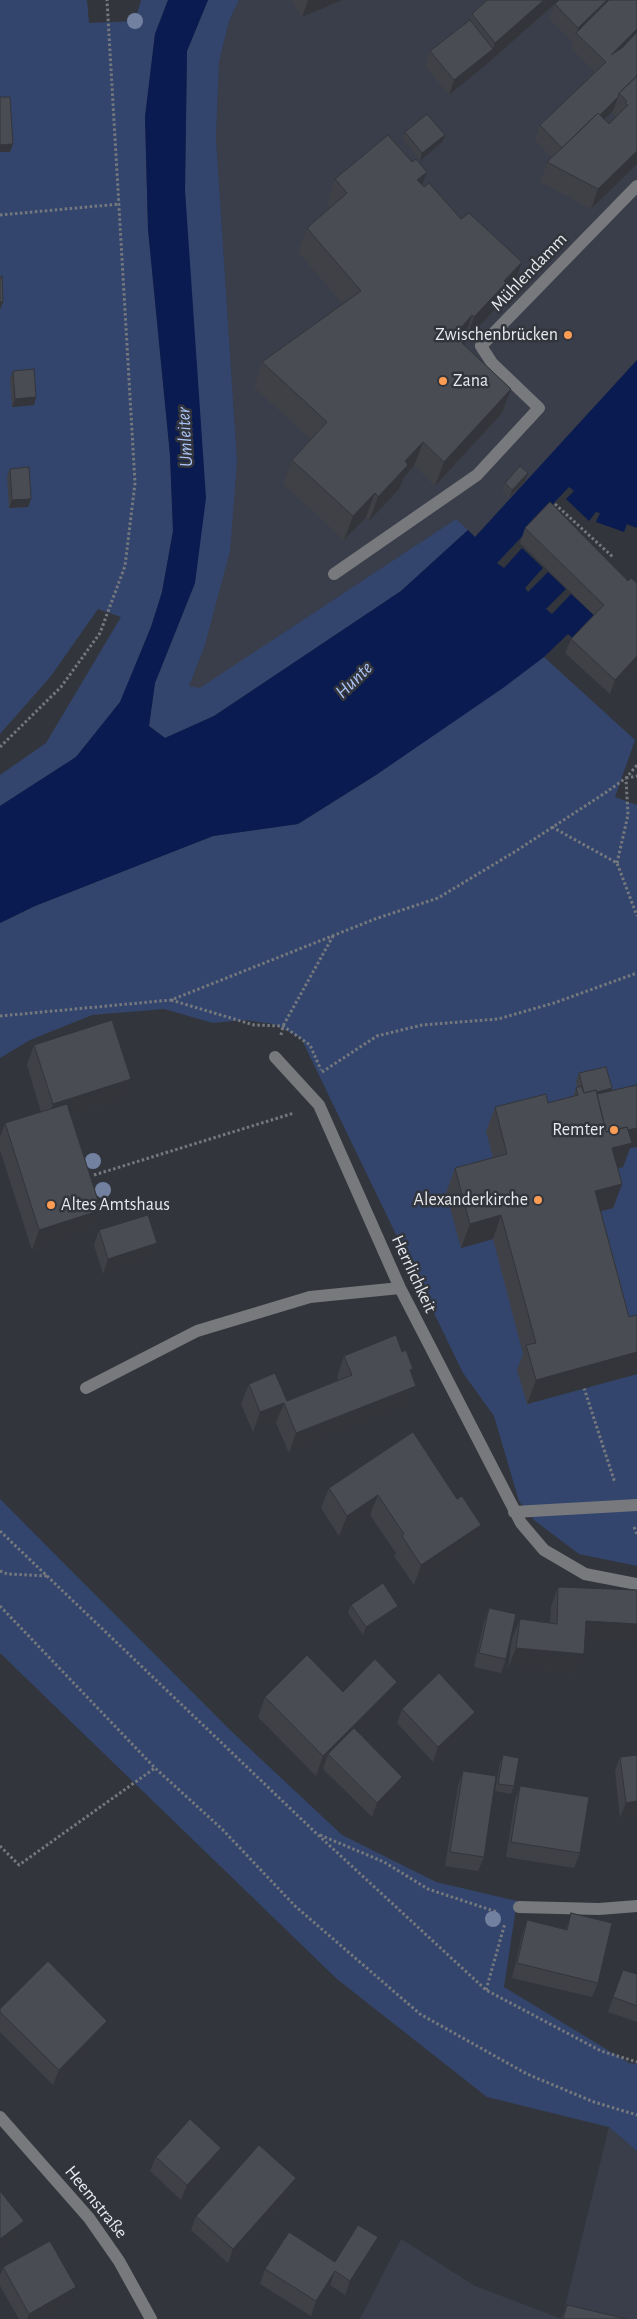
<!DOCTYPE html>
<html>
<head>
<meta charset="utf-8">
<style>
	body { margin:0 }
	canvas { display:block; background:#32353b }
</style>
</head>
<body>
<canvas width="637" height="2319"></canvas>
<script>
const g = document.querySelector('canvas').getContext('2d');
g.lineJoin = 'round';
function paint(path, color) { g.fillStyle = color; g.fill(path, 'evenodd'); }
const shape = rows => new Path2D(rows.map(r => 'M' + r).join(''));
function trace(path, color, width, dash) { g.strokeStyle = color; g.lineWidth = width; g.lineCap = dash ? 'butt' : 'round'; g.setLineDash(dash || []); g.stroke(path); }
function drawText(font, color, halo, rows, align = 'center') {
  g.font = font + ' "Alegreya Sans",sans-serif'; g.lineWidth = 5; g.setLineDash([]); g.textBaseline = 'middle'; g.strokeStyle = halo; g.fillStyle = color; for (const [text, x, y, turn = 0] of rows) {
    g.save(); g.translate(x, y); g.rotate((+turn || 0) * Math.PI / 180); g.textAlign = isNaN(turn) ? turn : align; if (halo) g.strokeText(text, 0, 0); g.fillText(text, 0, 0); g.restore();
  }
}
paint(shape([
	[239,0,637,0,637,360,475,537,456,519,200,689,189,686,204,648,237,461,216,138,219,62,229,21],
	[609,2127,637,2151,637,2319,360,2319,401,2239,475,2286,562,2319]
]), '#393e4a');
paint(shape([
	[0,0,87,0,89,23,135,21,141,0,168,0,155,34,145,117,148,229,170,455,173,531,162,592,151,627,120,702,76,757,0,806,0,775,46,743,121,617,98,609,51,676,0,734],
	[208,0,239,0,229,21,219,62,216,138,237,461,230,551,204,648,189,686,200,688,456,519,468,530,401,591,214,716,165,738,149,726,155,683,195,583,185,190,187,51],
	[544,657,635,740,615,797,637,805,637,1566,579,1554,534,1520,519,1501,494,1416,463,1373,301,1038,274,1024,244,1020,213,1023,164,1009,92,1015,30,1040,0,1058,0,923,35,906,213,836,298,824,376,775],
	[0,1499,232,1732,342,1835,436,1882,517,1901,504,1987,629,2063,637,2064,637,2151,609,2127,487,2097,337,1979,0,1653]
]), '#33456d');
paint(shape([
	[168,0,208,0,187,51,185,190,206,498,195,583,155,683,149,726,165,738,214,716,401,591,468,530,475,537,637,360,637,526,636,528,627,524,624,532,596,522,600,513,596,512,589,521,566,499,574,491,569,487,497,563,504,568,522,548,543,568,525,588,528,592,548,572,566,589,546,609,552,614,571,594,599,620,577,642,568,634,544,657,503,688,376,775,298,824,213,836,35,906,0,923,0,806,76,757,120,702,151,627,162,592,173,531,170,455,148,229,145,117,155,34]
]), '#091b50');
trace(shape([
	[0,215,120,204],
	[555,504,614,558],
	[0,747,61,687,100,633,125,566,135,483,107,0],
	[626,778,637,776],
	[552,827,617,863,637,916],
	[617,863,628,815,626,779],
	[171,1000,254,1025,283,1026,310,1045,321,1070],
	[0,1016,171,1000,375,919,438,898,516,851,605,793,626,778,637,765],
	[281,1035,283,1026,333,936],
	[322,1072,377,1036,422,1025,498,1019,554,1003,637,973],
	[94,1175,294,1113],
	[584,1388,615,1483],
	[634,1527,637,1534],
	[0,1531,317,1834,486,1990,601,2051,637,2062],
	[0,1571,7,1574,48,1576],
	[0,1606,155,1768,222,1829,295,1906,420,2014,527,2074,594,2102,637,2115],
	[320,1835,384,1862,428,1889,497,1912],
	[0,1846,19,1865,155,1768],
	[486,1990,505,1923]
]), '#75787d', 3, [2.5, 2.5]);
trace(shape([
	[334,574,477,475,539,408,492,363,481,346,637,186],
	[275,1057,319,1105,400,1288,521,1523,544,1550,585,1574,637,1584],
	[86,1388,197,1331,310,1297,400,1288],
	[514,1512,637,1505],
	[519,1907,599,1909,637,1906],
	[0,2117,89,2218,119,2261,151,2319]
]), '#77797c', 12);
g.fillStyle = '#7381a1';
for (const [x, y] of [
	[135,21],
	[93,1161],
	[103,1190],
	[493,1919]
]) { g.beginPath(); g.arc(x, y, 8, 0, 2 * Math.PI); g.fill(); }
paint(shape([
	[291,0,342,0,302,17],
	[637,0,637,164,591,209,540,182,547,162,552,158,535,140,540,125,595,72,571,48,573,42,549,19,555,4],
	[613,111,612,113,616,117,609,124,605,119],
	[550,8,488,63,449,95,425,66,430,51,470,20,472,14],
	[405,132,442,142,420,161,403,139],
	[412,162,427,172,422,185,513,286,499,301,497,307,466,340,465,345,511,389,502,413,435,486,414,466,404,477,399,489,369,521,366,517,344,540,283,484,292,460,310,439,254,387,262,362,343,304,298,252,307,228,330,208,327,204,335,179],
	[13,371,36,397,34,405,12,407,10,379],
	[10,469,31,499,28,507,9,508,7,476],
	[525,481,509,498,502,490,505,483],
	[550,502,637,665,610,694,565,653,571,639,594,615,520,543,525,528],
	[34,1045,124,1099,71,1116,101,1210,93,1230,32,1250,0,1150,0,1137,5,1123,41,1112,27,1065],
	[579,1073,612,1088,611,1090,637,1085,637,1147,630,1148,623,1167,618,1168,622,1184,613,1208,601,1211,629,1317,637,1315,637,1374,527,1404,517,1370,523,1354,493,1239,461,1248,446,1193,455,1168,493,1158,486,1131,495,1107,548,1103,573,1097,576,1088,577,1087,576,1081],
	[99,1230,157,1243,152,1258,103,1274,94,1245],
	[344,1356,412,1374,416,1386,409,1406,289,1453,276,1423,253,1432,241,1404,249,1384,287,1401,338,1380,337,1377],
	[413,1432,473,1545,414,1585,394,1556,396,1553,370,1515,339,1536,321,1508,329,1488],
	[558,1587,585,1642,577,1674,508,1668,512,1639,520,1619,550,1623,551,1607],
	[351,1605,398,1606,395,1613,363,1635,348,1613],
	[489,1608,506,1659,501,1673,474,1667,484,1622],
	[343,1692,390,1702,359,1733,402,1777,397,1792,372,1817,323,1769,316,1776,258,1717,265,1697],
	[402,1709,475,1712,470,1726,433,1762,397,1723],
	[503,1755,514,1786,511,1794,495,1791,500,1763],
	[637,1755,637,1815,620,1818,615,1771,620,1757],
	[463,1771,484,1857,478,1871,445,1866,458,1786],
	[520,1786,580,1853,574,1868,506,1857,515,1800],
	[571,1913,598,1983,592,1997,512,1978,522,1935,527,1920,566,1929],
	[623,1970,637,1974,637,2022,608,2012],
	[0,2009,102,2035,53,2085,0,2032],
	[221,2148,216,2162,181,2200,150,2171,156,2157],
	[296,2178,291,2192,228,2263,191,2230,196,2216],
	[372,2252,345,2295,330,2285,311,2316,260,2284,265,2269,335,2262],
	[3,2267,71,2301,40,2319,19,2319,0,2286,0,2276],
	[567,2305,627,2319,561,2319]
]), '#3f4147');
paint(shape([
	[308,0,342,0,302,17],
	[544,0,559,0,488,63,449,95,454,80,493,49,495,43],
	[607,0,616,0,577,33,578,28],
	[637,29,637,38,611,55],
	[618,97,613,111,558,164,563,150],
	[445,135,442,142,420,161,422,153],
	[13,144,10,152,0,152,0,145],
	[637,151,637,164,591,209,598,189],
	[427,172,418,196,417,180],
	[522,262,513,286,499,301,497,307,466,340,459,362,462,343,466,339,474,317,504,281],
	[0,302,3,302,0,310],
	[472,315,464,339,459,330],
	[511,389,502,413,435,486,444,462],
	[36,397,34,405,12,407,15,399],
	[423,442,414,466,404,477,399,489,369,521,378,497,405,461],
	[528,473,525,481,509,498,512,490],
	[375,493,366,517,344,540,353,516],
	[31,499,28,507,9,508,12,500],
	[637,656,637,665,610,694,615,680],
	[131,1079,124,1099,45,1124,53,1104],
	[612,1088,609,1096,584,1094],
	[637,1128,637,1147,630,1148,623,1167,604,1172,604,1136],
	[622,1184,613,1208,586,1215,595,1191],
	[101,1210,93,1230,32,1250,39,1230],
	[501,1215,493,1239,461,1248,470,1224],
	[157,1243,152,1258,103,1274,108,1259],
	[637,1352,637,1374,527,1404,536,1380],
	[416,1386,409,1406,289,1453,296,1433],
	[284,1403,276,1423,253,1432,260,1412],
	[378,1495,370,1515,339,1536,347,1516],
	[481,1525,473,1545,414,1585,421,1565],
	[398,1606,395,1613,363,1635,366,1627],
	[586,1621,637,1624,637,1644,578,1642],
	[516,1648,584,1654,577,1674,508,1668],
	[397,1682,390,1702,333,1759,328,1754,323,1769,316,1776,323,1756],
	[475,1712,470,1726,433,1762,438,1747],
	[402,1777,397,1792,372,1817,377,1803],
	[637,1801,637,1815,620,1818,626,1803],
	[107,2021,102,2035,53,2085,59,2070],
	[221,2148,216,2162,181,2200,187,2185],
	[296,2178,291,2192,228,2263,233,2249],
	[24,2221,18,2236,0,2250,0,2239],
	[378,2237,372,2252,345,2295,350,2281],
	[335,2271,330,2285,311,2316,316,2301],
	[76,2287,71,2301,40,2319,27,2319,29,2314]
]), '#33353a');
const building = shape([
	[487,0,544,0,495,43,472,14,487,0],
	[559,0,607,0,578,28,555,4,559,0],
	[609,0,637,0,637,29,611,55,622,48,637,32,637,76,619,93,618,97,600,115,598,113,562,148,540,125,606,62,576,33,609,0],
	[470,20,493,49,454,80,430,51,470,20],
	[637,76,637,151,598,189,547,162,598,113,609,124,628,105,625,103,627,101,619,93,637,76],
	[0,97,10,97,13,144,0,145,0,97],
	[427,114,445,135,422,153,405,132,427,114],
	[388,135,412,162,416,159,427,172,417,180,424,187,429,183,461,219,469,213,522,262,504,281,506,283,474,317,472,315,459,330,467,338,462,343,511,389,444,462,423,442,405,461,408,465,378,497,375,493,353,516,292,460,327,422,262,362,361,291,307,228,347,193,335,179,388,135],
	[2,276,3,302,0,302,0,277,2,276],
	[34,369,36,397,15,399,13,371,34,369],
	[520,466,528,473,512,490,505,483,520,466],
	[29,467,31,499,12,500,10,469,29,467],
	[550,502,628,581,631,578,637,583,637,656,615,680,571,639,604,605,525,528,550,502],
	[112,1020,131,1079,53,1104,34,1045,112,1020],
	[606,1067,612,1088,597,1092,596,1090,584,1093,579,1073,606,1067],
	[637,1085,637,1128,628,1130,627,1127,606,1132,597,1094,637,1085],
	[581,1086,584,1093,596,1090,606,1132,627,1127,632,1143,612,1148,622,1184,595,1191,629,1317,637,1315,637,1352,536,1380,526,1345,536,1343,501,1215,470,1224,455,1168,507,1154,495,1107,546,1094,548,1103,578,1095,576,1088,581,1086],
	[67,1104,101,1210,39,1230,5,1123,67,1104],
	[148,1215,157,1243,108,1259,99,1230,148,1215],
	[396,1335,402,1352,406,1350,413,1369,410,1370,416,1386,296,1433,284,1403,260,1412,249,1384,275,1373,287,1401,352,1375,344,1356,396,1335],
	[413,1432,457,1499,462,1496,481,1525,421,1565,402,1536,404,1534,378,1495,347,1516,329,1488,413,1432],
	[383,1583,398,1606,366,1627,351,1605,383,1583],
	[558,1587,637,1590,637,1624,586,1621,584,1654,516,1648,520,1619,557,1624,558,1587],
	[489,1608,516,1614,506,1659,479,1653,489,1608],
	[307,1655,343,1692,375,1659,397,1682,323,1756,265,1697,307,1655],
	[439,1673,475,1712,438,1747,402,1709,439,1673],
	[354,1728,402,1777,377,1803,328,1754,354,1728],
	[503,1755,519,1758,514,1786,498,1784,503,1755],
	[637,1755,637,1801,626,1803,620,1757,637,1755],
	[463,1771,496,1776,484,1857,450,1852,463,1771],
	[520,1786,589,1797,580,1853,511,1842,520,1786],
	[571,1913,612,1923,598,1983,517,1963,527,1920,567,1930,571,1913],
	[48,1961,107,2021,59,2070,0,2012,0,2009,48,1961],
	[623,1970,637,1974,637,2006,613,1997,623,1970],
	[190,2119,221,2148,187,2185,156,2157,190,2119],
	[259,2145,296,2178,233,2249,196,2216,259,2145],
	[0,2191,24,2221,0,2239,0,2191],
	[358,2225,378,2237,350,2281,335,2271,316,2301,265,2269,289,2232,335,2262,358,2225],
	[50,2241,76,2287,29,2314,3,2267,50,2241],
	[567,2305,627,2319,563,2319,567,2305]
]);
paint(building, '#494c53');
trace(building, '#33353a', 1);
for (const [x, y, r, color] of [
	[568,335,5,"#fd9d55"],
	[443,381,5,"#fd9d55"],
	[614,1130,5,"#fd9d55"],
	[538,1200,5,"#fd9d55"],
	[51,1205,5,"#fd9d55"]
]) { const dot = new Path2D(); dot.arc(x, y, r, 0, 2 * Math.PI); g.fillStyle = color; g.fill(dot); trace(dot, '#32353b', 2); }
drawText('18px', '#e7e9ed', '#32353b', [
	["Mühlendamm",529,272,-46],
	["Herrlichkeit",414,1274,65],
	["Heemstraße",96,2202,51]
]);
drawText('18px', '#e7e9ed', '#32353b', [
	["Zwischenbrücken",558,335],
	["Zana",453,381,"left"],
	["Remter",604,1130],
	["Alexanderkirche",528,1200],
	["Altes Amtshaus",61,1205,"left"]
], 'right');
drawText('italic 19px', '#abc3f7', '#32353b', [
	["Umleiter",185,437,-93],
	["Hunte",354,680,-44]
]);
</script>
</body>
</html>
